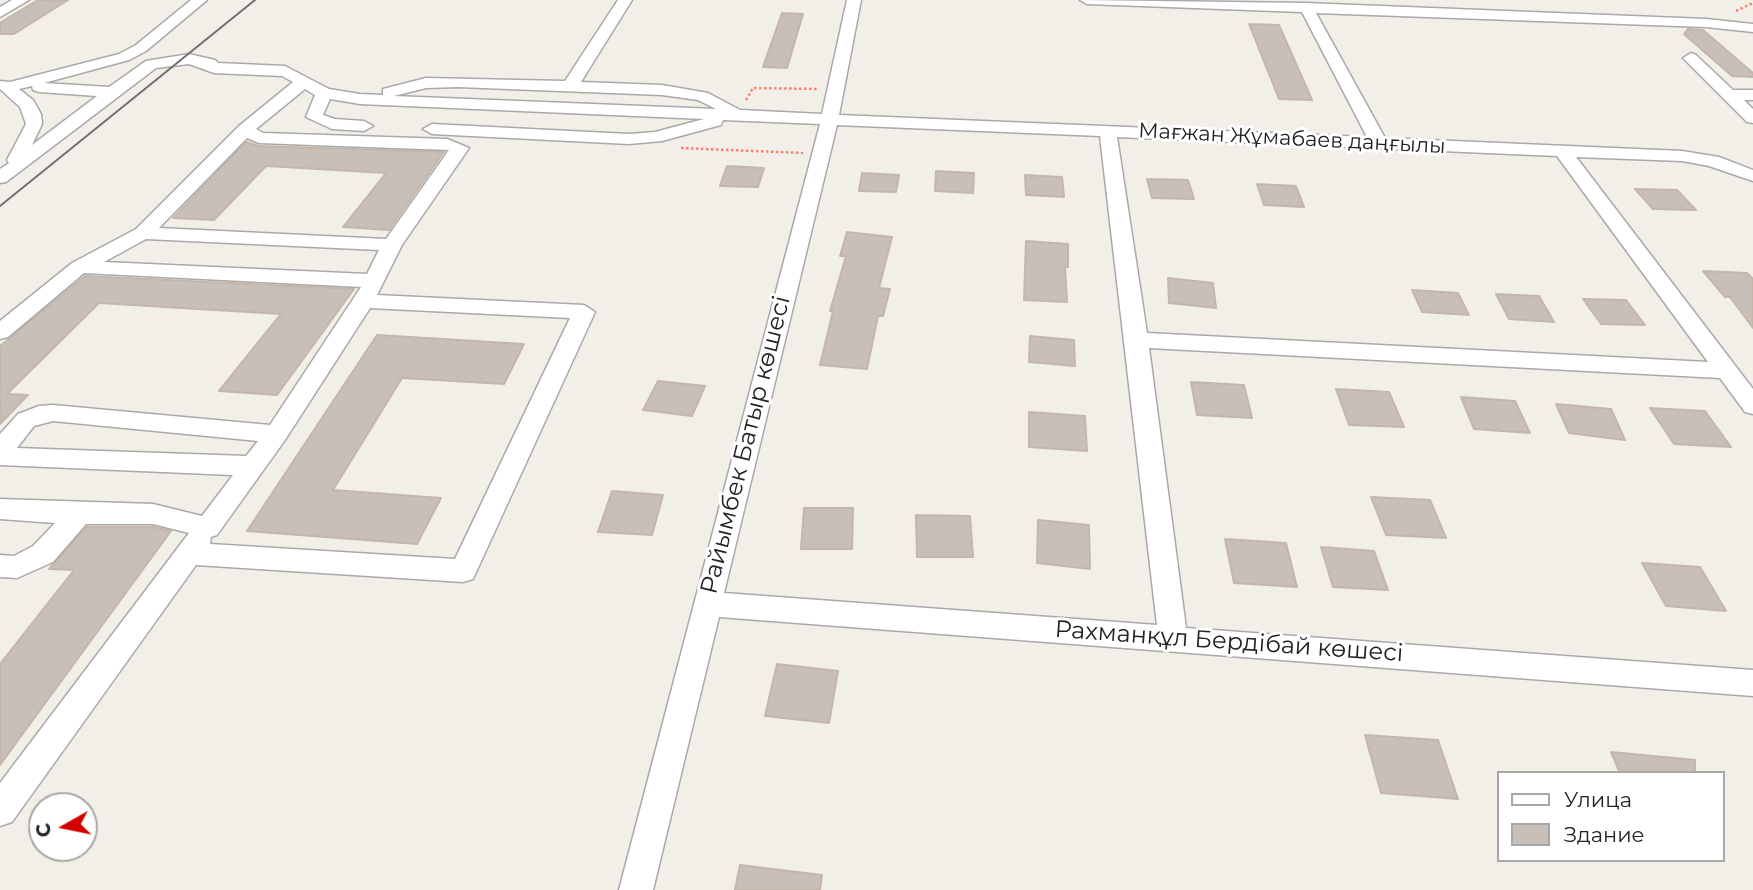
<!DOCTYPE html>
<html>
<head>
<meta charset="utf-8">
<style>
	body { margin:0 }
	#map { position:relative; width:1753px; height:890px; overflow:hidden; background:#f2efe9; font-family:Montserrat,sans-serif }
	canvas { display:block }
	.legend { position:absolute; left:1497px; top:771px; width:228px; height:91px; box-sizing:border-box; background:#fff; border:2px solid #a7a7a7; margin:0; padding:9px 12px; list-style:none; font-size:21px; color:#222 }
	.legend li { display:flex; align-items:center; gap:14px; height:35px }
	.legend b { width:35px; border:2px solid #a7a7a7 }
	.north { position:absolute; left:28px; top:792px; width:70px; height:70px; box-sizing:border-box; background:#fff; border:2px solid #a7a7a7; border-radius:50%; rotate:261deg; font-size:19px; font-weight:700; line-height:28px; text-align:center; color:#222 }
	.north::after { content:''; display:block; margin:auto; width:24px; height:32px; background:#d40000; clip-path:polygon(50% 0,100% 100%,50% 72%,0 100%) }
</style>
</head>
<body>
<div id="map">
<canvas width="1753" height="890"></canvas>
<ul class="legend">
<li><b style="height:9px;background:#fff"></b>Улица</li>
<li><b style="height:19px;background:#c7bfb8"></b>Здание</li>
</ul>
<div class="north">С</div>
</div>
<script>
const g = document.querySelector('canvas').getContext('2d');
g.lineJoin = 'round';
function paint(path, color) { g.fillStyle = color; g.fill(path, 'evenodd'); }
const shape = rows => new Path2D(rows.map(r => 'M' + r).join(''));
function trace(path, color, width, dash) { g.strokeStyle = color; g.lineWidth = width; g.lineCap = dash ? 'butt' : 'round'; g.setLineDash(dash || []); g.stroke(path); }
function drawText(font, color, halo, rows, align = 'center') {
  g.font = font + ' Montserrat,sans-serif'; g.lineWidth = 6; g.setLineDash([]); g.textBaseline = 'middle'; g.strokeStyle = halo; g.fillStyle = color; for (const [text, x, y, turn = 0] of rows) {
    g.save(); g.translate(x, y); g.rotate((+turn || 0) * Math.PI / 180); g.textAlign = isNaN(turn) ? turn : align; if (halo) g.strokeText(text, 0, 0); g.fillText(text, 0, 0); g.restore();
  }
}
const building = shape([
	[38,0,68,0,14,34,0,34,0,23,38,0],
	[782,13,803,14,787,68,763,67,782,13],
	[1249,24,1279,25,1312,100,1279,99,1249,24],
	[1688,29,1703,30,1753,73,1753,77,1732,76,1684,34,1688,29],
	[246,142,259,146,444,152,389,230,343,227,386,173,266,166,214,220,173,218,246,142],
	[727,166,764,168,758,187,720,186,727,166],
	[936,171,974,173,973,193,935,191,936,171],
	[862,173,899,175,896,192,859,191,862,173],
	[1025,175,1062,177,1064,197,1026,195,1025,175],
	[1147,179,1188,180,1194,199,1152,198,1147,179],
	[1257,184,1296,186,1304,207,1264,205,1257,184],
	[1635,189,1677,190,1696,210,1653,209,1635,189],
	[847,232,892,237,879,288,890,289,883,316,878,316,867,369,820,365,833,311,830,311,846,256,840,256,847,232],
	[1026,241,1068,244,1068,267,1065,267,1067,302,1024,300,1026,241],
	[1703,271,1747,273,1753,279,1753,328,1730,297,1725,297,1703,271],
	[85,276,354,289,277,395,219,391,281,314,99,303,7,394,28,395,0,424,0,346,85,276],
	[1168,278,1213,283,1216,308,1169,303,1168,278],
	[1412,290,1458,293,1469,315,1422,312,1412,290],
	[1496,294,1539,296,1554,322,1509,319,1496,294],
	[1583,299,1626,300,1645,325,1601,324,1583,299],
	[377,335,524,344,504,384,402,378,333,490,441,498,417,544,247,531,377,335],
	[1030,336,1074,340,1075,366,1029,362,1030,336],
	[658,381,705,386,692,416,643,410,658,381],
	[1191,382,1244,385,1252,418,1197,415,1191,382],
	[1336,389,1389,392,1404,427,1349,425,1336,389],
	[1461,397,1515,401,1530,433,1474,429,1461,397],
	[1556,404,1611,409,1625,440,1569,433,1556,404],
	[1650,408,1705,411,1731,447,1674,444,1650,408],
	[1029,412,1085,416,1087,451,1029,447,1029,412],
	[612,491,663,495,652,535,598,532,612,491],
	[1371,497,1430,500,1446,538,1386,535,1371,497],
	[804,508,853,508,852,549,801,549,804,508],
	[916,515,970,516,973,557,917,557,916,515],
	[1038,520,1089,525,1090,569,1037,563,1038,520],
	[87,527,153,527,171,531,0,765,0,664,74,570,49,569,87,527],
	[1225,539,1286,543,1297,587,1234,583,1225,539],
	[1321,547,1374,551,1388,590,1333,587,1321,547],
	[1642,563,1700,567,1726,611,1666,606,1642,563],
	[777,664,838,671,829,723,765,716,777,664],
	[1365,735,1438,740,1458,799,1381,793,1365,735],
	[1611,752,1695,760,1695,773,1620,773,1611,752],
	[740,865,822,875,820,890,735,890,740,865]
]);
paint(building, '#c7bfb8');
trace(building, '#c4b6ab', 2);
const minor = shape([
	[12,0,29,0,0,17,0,7,12,0],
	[191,0,207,0,146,51,129,60,44,83,109,87,146,61,189,54,215,60,218,63,285,66,329,89,360,94,383,95,383,89,426,78,565,81,618,0,632,0,581,82,662,85,708,93,740,110,822,114,847,0,861,0,839,115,1367,137,1302,12,1087,4,1080,0,1306,3,1706,19,1753,24,1753,32,1706,27,1316,13,1385,138,1682,151,1719,157,1753,170,1753,181,1709,166,1682,161,1576,157,1753,389,1753,414,1745,412,1720,378,1149,348,1186,628,1753,670,1753,696,719,617,653,890,619,890,820,124,723,120,721,125,662,141,629,144,432,134,423,129,432,124,629,134,655,132,704,119,360,104,330,99,323,115,335,119,364,121,373,126,364,131,332,129,306,117,315,95,305,89,256,129,263,133,447,139,469,148,402,245,377,295,584,305,595,312,473,579,463,582,196,565,12,822,0,826,0,783,189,533,153,524,86,524,53,562,17,578,0,577,0,555,14,556,33,546,55,523,0,519,0,499,153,504,202,516,233,475,0,465,0,434,18,414,39,406,53,405,270,425,361,287,84,273,8,337,0,339,0,321,72,263,136,229,239,126,293,82,282,76,214,73,189,64,156,68,6,182,0,183,0,169,9,163,7,160,26,124,20,107,0,89,0,81,10,82,119,54,136,45,191,0],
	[32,86,33,90,39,92,97,96,32,145,42,124,41,114,33,100,19,89,32,86],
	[458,87,662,95,698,100,716,109,394,96,426,88,458,87],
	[837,125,1100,136,1157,625,724,593,837,125],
	[1117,137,1557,156,1708,362,1147,333,1117,137],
	[247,138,259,143,449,150,386,239,159,228,247,138],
	[146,239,379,250,367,274,104,262,146,239],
	[370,308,570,318,455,559,210,544,211,537,217,535,285,440,370,308],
	[53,421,258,441,246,456,17,448,34,426,53,421],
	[1691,53,1696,55,1733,90,1753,90,1753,100,1744,100,1753,109,1753,123,1747,122,1683,58,1691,53]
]);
trace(minor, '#a9a9a9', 3);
trace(shape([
	[1736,11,1753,3],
	[746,100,753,88,818,89],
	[681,148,803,153]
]), '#fa8072', 2.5, [2.5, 2.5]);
paint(minor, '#fff');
trace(shape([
	[0,206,255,0]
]), '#707070', 2);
drawText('21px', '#222', '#fff', [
	["Мағжан Жұмабаев даңғылы",1292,139,3]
]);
drawText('24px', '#222', '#fff', [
	["Райымбек Батыр көшесі",746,445,-76],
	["Рахманқұл Бердібай көшесі",1229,642,4]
]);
</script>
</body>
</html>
